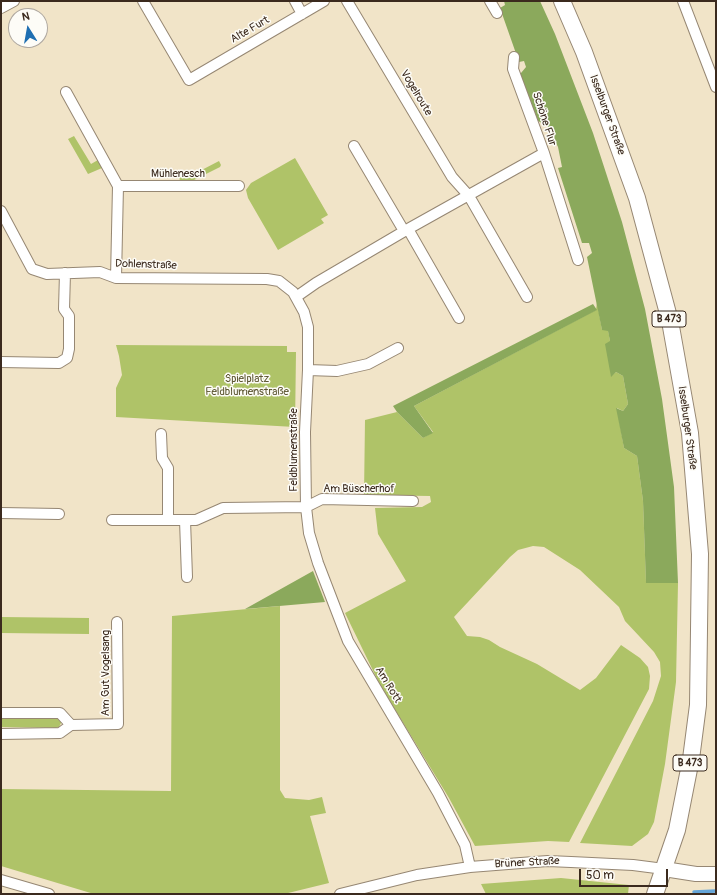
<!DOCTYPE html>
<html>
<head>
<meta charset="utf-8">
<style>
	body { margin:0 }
	#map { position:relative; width:717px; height:895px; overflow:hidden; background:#f1e4c8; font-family:Pangolin,sans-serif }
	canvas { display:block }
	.frame { position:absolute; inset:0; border:2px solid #3b2a1e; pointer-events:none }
	.north { position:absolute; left:8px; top:8px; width:40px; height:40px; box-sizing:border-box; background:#fdfcf7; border:1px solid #afa8a0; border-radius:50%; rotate:349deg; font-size:11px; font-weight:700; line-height:16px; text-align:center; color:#3b2a1e }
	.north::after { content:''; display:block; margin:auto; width:14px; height:18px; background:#1f6fb2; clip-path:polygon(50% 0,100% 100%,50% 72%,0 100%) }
	.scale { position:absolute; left:579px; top:869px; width:89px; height:18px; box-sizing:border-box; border:2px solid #3b2a1e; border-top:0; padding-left:5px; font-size:12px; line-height:14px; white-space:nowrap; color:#3b2a1e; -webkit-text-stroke:3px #fdfcf7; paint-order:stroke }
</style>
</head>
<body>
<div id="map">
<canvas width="717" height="895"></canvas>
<div class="frame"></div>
<div class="north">N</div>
<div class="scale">50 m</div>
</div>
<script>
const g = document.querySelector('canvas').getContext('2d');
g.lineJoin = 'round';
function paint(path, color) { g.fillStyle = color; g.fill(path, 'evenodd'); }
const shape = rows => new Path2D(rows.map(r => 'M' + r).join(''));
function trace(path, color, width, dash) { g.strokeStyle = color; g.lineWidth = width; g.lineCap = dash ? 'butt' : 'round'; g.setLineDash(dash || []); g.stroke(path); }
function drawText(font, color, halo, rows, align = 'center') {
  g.font = font + ' Pangolin,sans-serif'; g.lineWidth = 3; g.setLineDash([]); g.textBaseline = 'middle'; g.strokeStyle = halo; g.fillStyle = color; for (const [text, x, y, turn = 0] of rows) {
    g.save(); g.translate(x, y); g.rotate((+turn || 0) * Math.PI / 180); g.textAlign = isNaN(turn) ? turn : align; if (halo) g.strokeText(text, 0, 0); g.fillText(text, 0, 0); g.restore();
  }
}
paint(shape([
	[74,136,91,164,98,160,102,168,88,174,68,139],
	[295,158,328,215,321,219,324,223,278,250,248,198,246,190,251,183],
	[219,161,221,165,220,167,194,180,180,180,176,174,194,174],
	[597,302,602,330,608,330,610,341,611,376,616,372,623,376,628,404,623,411,617,408,624,448,637,456,643,501,646,582,678,583,676,682,665,764,654,822,648,834,632,846,580,843,653,701,661,676,660,662,654,652,625,621,619,607,580,570,544,547,533,546,518,550,510,557,454,617,467,636,480,637,489,640,500,647,537,664,580,690,596,678,621,645,640,658,648,667,650,676,649,689,569,842,548,841,475,846,449,798,380,685,345,613,406,581,378,534,375,508,422,507,431,502,430,496,364,495,365,420,397,412,423,438,433,432,414,406,596,310],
	[116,345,287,346,287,352,296,352,295,427,116,417,116,388,122,375,119,356],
	[280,606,280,790,285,798,309,800,322,797,326,813,310,816,329,883,284,894,94,894,1,866,1,789,171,791,172,616],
	[1,617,89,618,89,634,1,633],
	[57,717,61,721,61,723,59,727,56,728,1,727,2,718],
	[561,878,629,885,628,894,486,894,481,884]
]), '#afc368');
paint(shape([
	[504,1,540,1,555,34,593,133,622,222,645,309,662,399,674,487,678,583,646,583,643,501,637,456,624,448,616,408,623,411,628,404,623,376,616,372,611,377,605,344,610,341,608,331,602,330,587,257,592,253,589,243,582,243,558,168,562,167,558,147,545,121,542,123,538,121,521,76,521,73,526,67,524,61,519,62,500,8,505,5],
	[593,304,597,310,414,406,433,433,423,438,397,412,393,406],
	[313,571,325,602,245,609]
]), '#8ba95c');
trace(shape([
	[694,892,716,891]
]), '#65a5d8', 3.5);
const minor = shape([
	[143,1,189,80,324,1],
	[295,1,302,14],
	[347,1,452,177,469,196,527,297],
	[490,1,497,13],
	[683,1,716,87],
	[1,8,14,1],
	[66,92,118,186],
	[354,146,404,231],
	[544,153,578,260],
	[1,211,32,269,47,274,100,272,116,278,267,279,279,281,293,292,304,312,308,327,308,370,305,432,306,507,309,533,318,563,348,641,438,793,465,845,470,867],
	[408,229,459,318],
	[116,278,118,186,239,186],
	[296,297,316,283,408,229,544,153,513,69,514,57],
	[1,362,59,363,67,358,69,349,69,316,64,309,65,273],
	[308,370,337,371,368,364,398,348],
	[161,434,162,458,168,468,168,520],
	[1,513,59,514],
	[112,520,196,520,223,508,306,507,322,499,413,501],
	[185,520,187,577],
	[1,713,60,713,71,725,60,733,1,734],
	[71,725,118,724,117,622],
	[1,880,49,894],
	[340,894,417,875,470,867,521,863,548,861,571,862,633,865,664,869]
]);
const secondary = shape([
	[664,869,696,874,716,874]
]);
const primary = shape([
	[562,1,584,52,637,198,670,321,690,433,700,554,698,705,691,759,677,830,655,894]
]);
trace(minor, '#968773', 12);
trace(secondary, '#968773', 16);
trace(primary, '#968773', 18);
trace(minor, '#fff', 10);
trace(secondary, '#fff', 14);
trace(primary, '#fff', 16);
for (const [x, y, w] of [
	[669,319,34],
	[690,763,34]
]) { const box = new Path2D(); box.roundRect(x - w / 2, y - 8, w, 16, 3); g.fillStyle = '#fdfcf7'; g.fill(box); trace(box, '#3b2a1e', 1); }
drawText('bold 10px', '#3b2a1e', null, [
	["B 473",669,319],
	["B 473",690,763]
]);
drawText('11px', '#3b2a1e', '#fdfcf7', [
	["Alte Furt",250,30,-30],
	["Vogelroute",416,93,59],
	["Isselburger Straße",607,115,70],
	["Schöne Flur",544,119,72],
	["Mühlenesch",178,174],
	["Dohlenstraße",146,265,2],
	["Isselburger Straße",687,428,82],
	["Feldblumenstraße",294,450,-90],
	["Am Büscherhof",359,489],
	["Am Gut Vogelsang",106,673,-90],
	["Am Rott",388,685,59],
	["Brüner Straße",527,863,-3]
]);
drawText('11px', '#5e5834', '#fdfcf7', [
	["Spielplatz",247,379],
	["Feldblumenstraße",247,392]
]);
</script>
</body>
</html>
